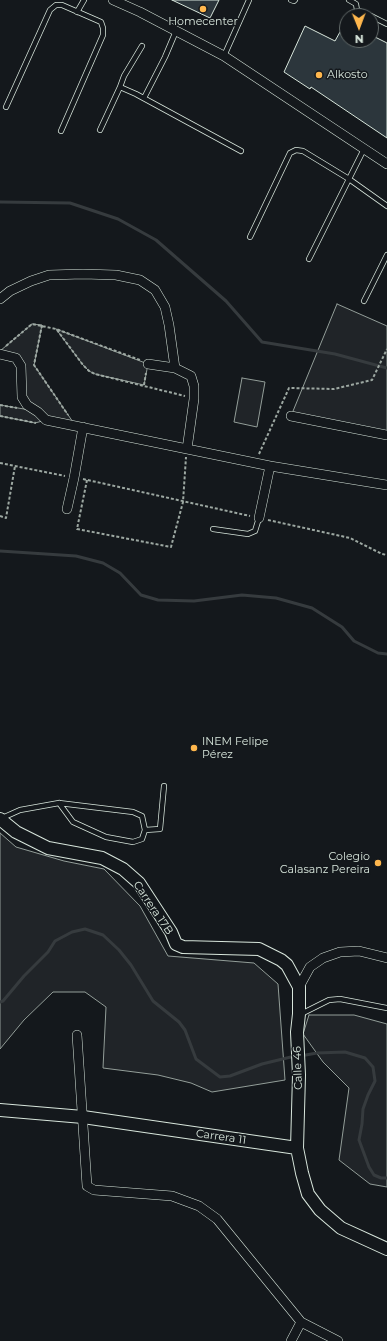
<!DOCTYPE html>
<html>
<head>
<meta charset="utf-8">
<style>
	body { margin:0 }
	#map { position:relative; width:387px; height:1341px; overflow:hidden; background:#14181c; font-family:Montserrat,sans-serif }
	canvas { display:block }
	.north { position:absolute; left:339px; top:8px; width:40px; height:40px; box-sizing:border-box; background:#14181c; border:1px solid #626a69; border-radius:50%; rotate:179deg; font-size:11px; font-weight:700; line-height:16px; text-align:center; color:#d8e6dc }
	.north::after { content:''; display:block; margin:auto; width:14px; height:18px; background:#ffb74d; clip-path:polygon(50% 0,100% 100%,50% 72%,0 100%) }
</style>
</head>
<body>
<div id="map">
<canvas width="387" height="1341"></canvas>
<div class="north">N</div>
</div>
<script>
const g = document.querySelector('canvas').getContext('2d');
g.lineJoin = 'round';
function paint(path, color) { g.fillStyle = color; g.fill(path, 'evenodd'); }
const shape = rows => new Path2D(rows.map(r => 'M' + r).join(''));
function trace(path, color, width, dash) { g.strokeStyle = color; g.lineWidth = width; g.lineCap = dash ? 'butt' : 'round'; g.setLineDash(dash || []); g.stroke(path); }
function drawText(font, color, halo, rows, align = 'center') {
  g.font = font + ' Montserrat,sans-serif'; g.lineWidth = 3; g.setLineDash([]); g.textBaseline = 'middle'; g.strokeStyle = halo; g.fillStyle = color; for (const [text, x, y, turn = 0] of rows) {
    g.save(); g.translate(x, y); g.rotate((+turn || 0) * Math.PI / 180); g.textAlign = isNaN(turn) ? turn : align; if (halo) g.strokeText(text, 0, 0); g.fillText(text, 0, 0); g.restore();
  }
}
const green = shape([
	[337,304,387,326,387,439,291,416,337,304],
	[32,324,42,325,34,365,75,425,46,420,35,423,0,416,0,405,36,411,27,405,21,366,0,351,32,324],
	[56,329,148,364,144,385,95,374,89,371,83,365,56,329],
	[242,378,265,382,257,427,234,422,242,378],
	[0,833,16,847,64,861,104,869,140,906,168,956,254,963,278,984,285,1080,212,1092,191,1083,158,1075,103,1068,106,1007,85,992,53,992,24,1020,0,1049,0,833],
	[309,1015,354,1015,387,1024,387,1187,370,1184,339,1160,349,1088,323,1062,303,1034,309,1015]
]);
paint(green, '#202428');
trace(green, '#939e99', 1);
trace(shape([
	[0,202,70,203,118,219,156,240,226,301,262,342,335,354,387,368],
	[0,551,76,556,103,563,120,573,141,595,158,600,194,601,242,595,276,598,312,608,342,627,354,641,378,653,387,654],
	[0,1002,3,1001,24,976,48,952,55,941,72,932,85,929,103,935,119,950,131,965,153,1001,179,1022,185,1030,196,1059,220,1077,230,1076,262,1064,295,1056],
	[300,1056,317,1053,345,1052,365,1058,373,1067,375,1081,368,1095,363,1109,362,1124,359,1140,369,1167,374,1175,381,1178,387,1178]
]), '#363b3e', 3);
const building = shape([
	[172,0,219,0,210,18,172,0],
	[345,23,347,24,347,40,371,40,371,35,387,43,387,138,311,87,310,89,284,72,305,26,335,41,345,23]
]);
paint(building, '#2c363c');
trace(building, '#d8e6dc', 1);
const service = shape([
	[291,0,294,1,295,0],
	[349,0,356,4,357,10,370,16],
	[77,12,84,0],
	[371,16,387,24],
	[142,46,124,76,120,87,136,94,241,151],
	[224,56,249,0],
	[144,98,165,57,176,31],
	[6,107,50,10,56,5,62,5,101,22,103,28,103,35,61,131],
	[100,130,120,87],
	[250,237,290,153,296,150,303,151,349,179,387,206],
	[309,259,364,149],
	[364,301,387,255],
	[213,529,248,534,255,531,259,518],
	[0,819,20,810,59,803,133,812,142,816,145,830,142,839,133,842,106,837,73,822,59,803],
	[145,830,160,829,164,786],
	[301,1014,329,1000,340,999,387,1008]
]);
const minor = shape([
	[113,0,140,12,224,56,387,164],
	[0,299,10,291,31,281,49,275,83,274,116,275,140,280,155,290,165,307,169,325,175,368],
	[0,354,16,358,21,366,22,397,27,405,38,412,46,420,270,466,387,485],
	[148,364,175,368,191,376,194,386,194,399,187,449],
	[291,416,387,435],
	[67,509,74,478,83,427],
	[259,518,270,466],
	[299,987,310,967,323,958,340,952,359,951,387,958],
	[77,1035,87,1186,94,1190,172,1196,199,1206,217,1219,301,1322,338,1341],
	[291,1341,301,1322]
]);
const tertiary = shape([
	[0,819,16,832,48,848,102,858,123,869,139,883,171,932,176,944,183,947,259,949,281,960,287,965,299,987,299,1014,297,1032,299,1075,297,1148,302,1173,308,1194,320,1210,341,1228,387,1249],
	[0,1110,83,1117,297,1148]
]);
trace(service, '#d8e6dc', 6);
trace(minor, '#d8e6dc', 10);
trace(tertiary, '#d8e6dc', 14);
trace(shape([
	[42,325,34,365,68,415],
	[57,330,83,365,89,371,95,374,185,396],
	[6,346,32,324,56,329,140,360],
	[144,385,146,373],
	[0,405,17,408],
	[0,416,36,423],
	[259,454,289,388,334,389,372,380,387,349],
	[0,463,65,476],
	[83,479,250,516],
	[87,480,77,529,171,547,183,502,186,457],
	[0,516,6,518,15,466],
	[268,520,350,538,382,554,387,555]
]), '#9da8a2', 2, [3, 2]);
trace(service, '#14181c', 4.5);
trace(minor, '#14181c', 9);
trace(tertiary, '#14181c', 12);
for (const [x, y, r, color] of [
	[203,9,4,"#ffb74d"],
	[319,75,4,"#ffb74d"],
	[194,748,4,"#ffb74d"],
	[378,863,4,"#ffb74d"]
]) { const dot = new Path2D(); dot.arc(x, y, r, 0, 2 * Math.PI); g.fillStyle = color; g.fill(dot); trace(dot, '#14181c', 1.5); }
drawText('11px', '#d8e6dc', '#14181c', [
	["Homecenter",203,22,"center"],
	["Alkosto",327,75],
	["INEM Felipe",202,742],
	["Pérez",202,755],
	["Colegio",370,857,"right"],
	["Calasanz Pereira",370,870,"right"]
], 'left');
drawText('11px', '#d8e6dc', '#14181c', [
	["Carrera 17B",153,908,56],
	["Calle 46",298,1068,-92],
	["Carrera 11",221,1137,8]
]);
</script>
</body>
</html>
